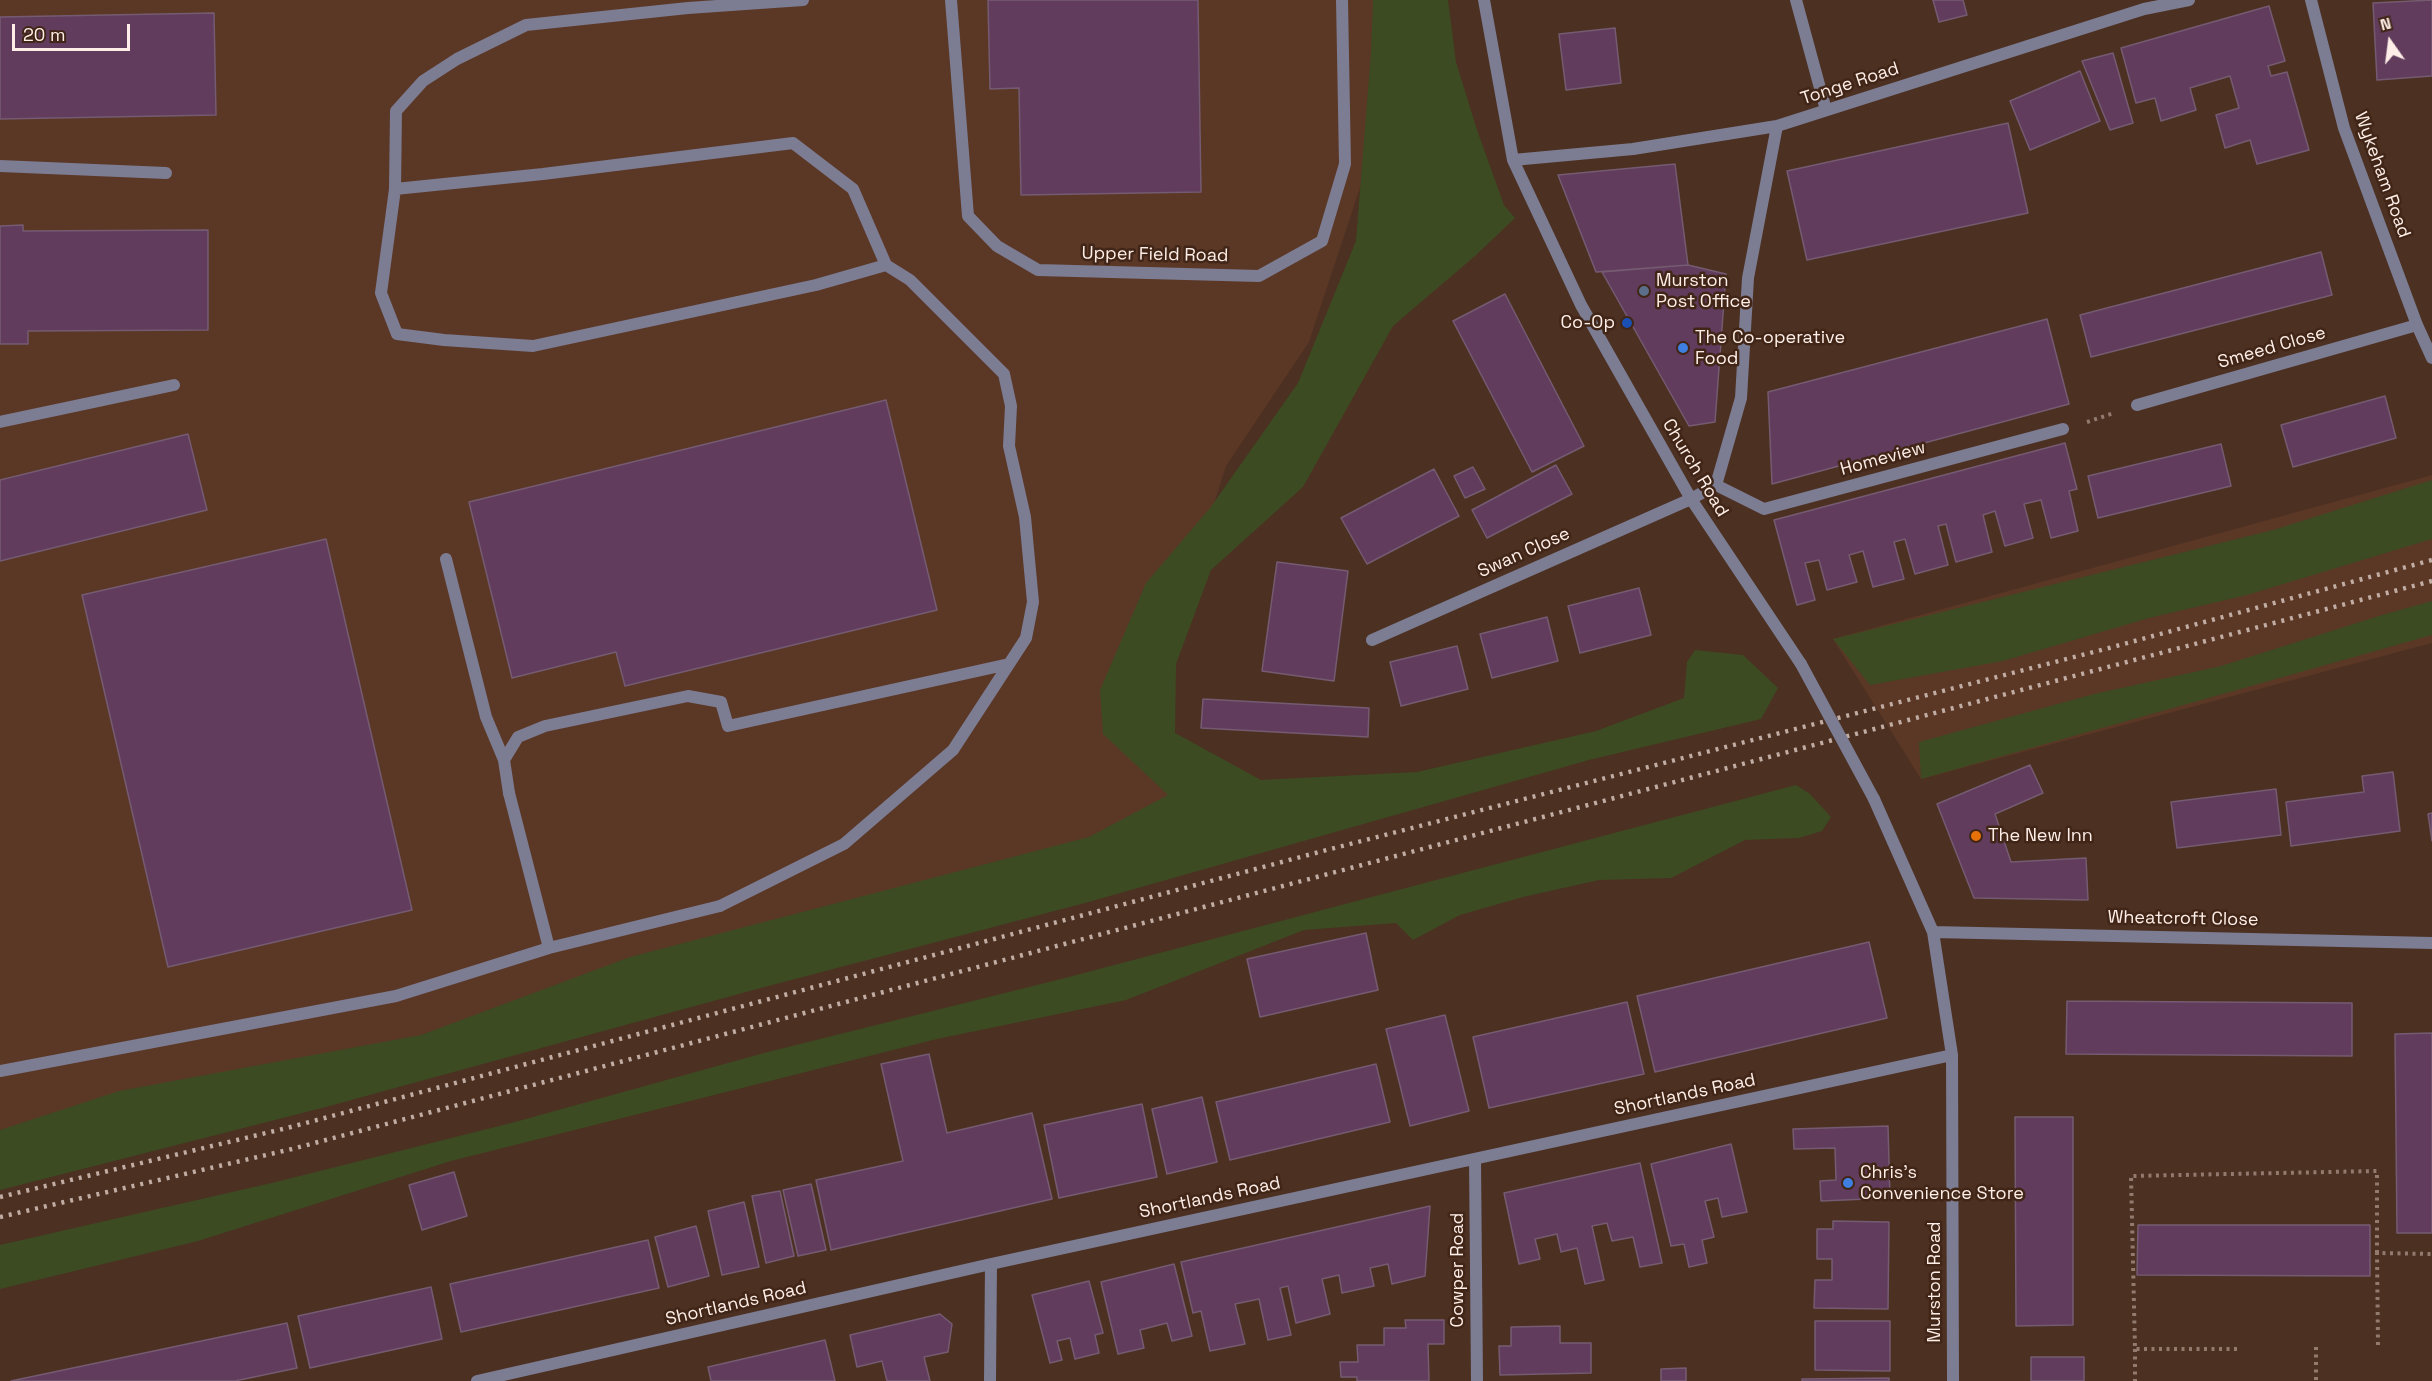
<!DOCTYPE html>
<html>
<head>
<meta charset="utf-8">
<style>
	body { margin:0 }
	#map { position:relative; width:2432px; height:1381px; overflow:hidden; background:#4c3022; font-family:"Space Grotesk",sans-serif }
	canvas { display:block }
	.north { position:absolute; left:2360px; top:12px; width:60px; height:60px; -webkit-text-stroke:4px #412618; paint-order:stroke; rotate:346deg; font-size:16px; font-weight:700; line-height:24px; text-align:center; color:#feeee7 }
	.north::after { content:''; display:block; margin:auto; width:21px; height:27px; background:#feeee7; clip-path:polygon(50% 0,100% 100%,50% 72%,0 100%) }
	.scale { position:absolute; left:12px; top:24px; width:118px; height:27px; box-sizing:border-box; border:3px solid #feeee7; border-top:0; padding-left:8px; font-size:18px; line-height:21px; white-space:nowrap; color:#feeee7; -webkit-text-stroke:4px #412618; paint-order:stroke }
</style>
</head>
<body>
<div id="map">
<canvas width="2432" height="1381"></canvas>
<div class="north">N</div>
<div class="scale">20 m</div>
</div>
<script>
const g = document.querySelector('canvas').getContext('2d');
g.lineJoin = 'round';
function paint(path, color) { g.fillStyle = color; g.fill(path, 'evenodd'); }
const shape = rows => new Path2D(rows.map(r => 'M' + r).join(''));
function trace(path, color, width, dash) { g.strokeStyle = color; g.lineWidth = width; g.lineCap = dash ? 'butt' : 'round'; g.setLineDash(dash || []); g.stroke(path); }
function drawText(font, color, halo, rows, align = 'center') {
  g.font = font + ' "Space Grotesk",sans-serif'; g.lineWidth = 5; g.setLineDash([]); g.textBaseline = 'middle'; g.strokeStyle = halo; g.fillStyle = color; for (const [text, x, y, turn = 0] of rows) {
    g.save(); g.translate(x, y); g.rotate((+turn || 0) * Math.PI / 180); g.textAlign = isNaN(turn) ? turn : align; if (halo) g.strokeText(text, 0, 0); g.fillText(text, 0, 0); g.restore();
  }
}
paint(shape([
	[0,0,1417,0,1417,15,1309,342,1226,466,1152,699,1187,867,0,1166],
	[2432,475,2432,643,1921,779,1833,639]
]), '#5b3726');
paint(shape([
	[1373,0,1448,0,1456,62,1477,130,1504,205,1515,218,1475,256,1393,326,1303,487,1211,570,1176,664,1175,733,1261,780,1417,772,1596,731,1684,698,1687,662,1695,650,1743,655,1778,688,1761,719,1589,760,1085,903,757,989,322,1108,0,1190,0,1130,119,1091,421,1035,630,957,1089,837,1168,795,1103,734,1100,690,1146,583,1210,508,1298,383,1356,241,1371,52],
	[2432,480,2432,539,2247,595,2149,618,2003,661,1870,685,1833,639,2273,530],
	[2432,601,2432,635,1921,779,1919,742,2094,694,2221,666,2382,615],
	[1796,785,1810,794,1831,817,1822,831,1799,838,1745,840,1671,878,1599,880,1523,897,1460,915,1413,940,1396,923,1304,930,1126,1000,937,1039,451,1161,198,1241,0,1289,0,1245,276,1182,515,1122,764,1053,1065,978]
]), '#3d4b22');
const building = shape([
	[988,0,1198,0,1201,192,1021,195,1019,88,990,89,988,0],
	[1933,0,1963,0,1967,15,1939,22,1933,0],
	[2432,0,2432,76,2377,80,2373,3,2432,0],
	[2269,6,2285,61,2268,66,2271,76,2287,72,2309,150,2257,164,2250,140,2225,148,2216,115,2239,108,2230,76,2190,88,2196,110,2161,121,2155,98,2136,103,2121,48,2269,6],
	[214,13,216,115,0,119,0,17,214,13],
	[1615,28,1621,83,1566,90,1559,34,1615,28],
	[2113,53,2133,123,2110,130,2082,61,2113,53],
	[2080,71,2100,121,2030,150,2010,101,2080,71],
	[2008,123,2028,213,1807,260,1787,171,2008,123],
	[1675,164,1688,265,1596,272,1558,175,1675,164],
	[23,225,23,231,208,230,208,330,28,331,28,344,0,344,0,226,23,225],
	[2321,252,2332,295,2091,357,2080,315,2321,252],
	[1688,265,1726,274,1715,422,1689,426,1602,272,1688,265],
	[1505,294,1584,446,1532,472,1453,321,1505,294],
	[2047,319,2069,404,1772,484,1768,392,2047,319],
	[2385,396,2396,438,2293,467,2281,425,2385,396],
	[886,400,937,610,625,686,616,652,512,678,469,502,886,400],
	[188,434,207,510,0,561,0,480,188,434],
	[2065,443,2077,489,2069,491,2078,531,2051,538,2041,500,2024,504,2033,538,2005,546,1995,511,1983,515,1992,552,1956,562,1946,524,1938,526,1948,565,1915,574,1905,539,1894,542,1904,579,1873,587,1863,551,1849,555,1857,582,1827,590,1819,560,1805,563,1815,600,1797,605,1774,520,2065,443],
	[2221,444,2231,486,2098,518,2088,476,2221,444],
	[1556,465,1572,494,1487,538,1472,510,1556,465],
	[1473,467,1485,489,1465,498,1454,476,1473,467],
	[1434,469,1459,516,1367,564,1341,518,1434,469],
	[326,539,412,910,168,967,82,595,326,539],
	[1277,562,1348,571,1334,681,1262,671,1277,562],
	[1639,588,1651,635,1580,653,1568,606,1639,588],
	[1547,617,1558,661,1492,678,1480,634,1547,617],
	[1457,646,1468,689,1401,706,1390,662,1457,646],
	[1203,699,1369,708,1368,737,1201,728,1203,699],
	[2030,765,2043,793,1995,814,2011,862,2086,858,2088,900,1974,898,1937,804,2030,765],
	[2393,772,2400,831,2291,846,2286,802,2364,792,2362,776,2393,772],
	[2276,789,2281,835,2177,848,2171,802,2276,789],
	[2432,813,2432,841,2428,814,2432,813],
	[1366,933,1378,990,1260,1017,1247,959,1366,933],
	[1869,942,1887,1018,1655,1072,1637,996,1869,942],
	[2067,1001,2352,1003,2352,1056,2066,1054,2067,1001],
	[1627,1002,1644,1074,1489,1108,1473,1037,1627,1002],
	[1445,1015,1469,1111,1410,1126,1386,1029,1445,1015],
	[2432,1033,2432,1233,2397,1233,2395,1034,2432,1033],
	[929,1054,947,1133,1032,1113,1052,1199,831,1250,816,1180,903,1161,881,1064,929,1054],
	[1376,1064,1390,1122,1230,1160,1216,1102,1376,1064],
	[1202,1097,1217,1162,1167,1174,1152,1109,1202,1097],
	[1142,1104,1157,1177,1059,1198,1044,1125,1142,1104],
	[2015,1117,2073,1117,2073,1325,2016,1326,2015,1117],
	[1888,1126,1890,1198,1821,1201,1820,1181,1836,1180,1835,1148,1794,1149,1793,1129,1888,1126],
	[1731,1144,1747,1212,1722,1217,1718,1198,1705,1201,1714,1237,1702,1240,1707,1263,1689,1267,1684,1244,1671,1246,1651,1164,1731,1144],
	[1640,1163,1662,1263,1640,1267,1633,1237,1612,1241,1607,1223,1592,1226,1604,1280,1585,1284,1577,1248,1561,1252,1557,1234,1535,1239,1540,1259,1519,1264,1504,1193,1640,1163],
	[454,1172,467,1216,422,1230,409,1185,454,1172],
	[811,1184,826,1250,798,1256,783,1190,811,1184],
	[780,1191,794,1256,766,1263,752,1196,780,1191],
	[744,1202,759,1267,722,1275,708,1211,744,1202],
	[1430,1206,1425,1276,1392,1284,1388,1264,1370,1268,1374,1286,1342,1293,1339,1275,1322,1279,1330,1314,1296,1323,1288,1286,1280,1288,1291,1335,1268,1340,1259,1299,1235,1304,1245,1344,1210,1351,1201,1311,1193,1313,1181,1262,1430,1206],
	[1833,1221,1889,1222,1888,1309,1814,1308,1815,1280,1832,1280,1832,1259,1817,1259,1817,1229,1833,1229,1833,1221],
	[2138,1225,2370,1225,2370,1276,2137,1275,2138,1225],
	[696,1226,709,1276,668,1287,655,1237,696,1226],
	[648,1240,659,1288,461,1332,450,1284,648,1240],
	[1174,1264,1192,1336,1172,1341,1167,1323,1140,1330,1144,1348,1118,1354,1101,1282,1174,1264],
	[1089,1281,1103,1333,1095,1335,1099,1353,1075,1359,1070,1338,1057,1341,1062,1360,1050,1363,1032,1295,1089,1281],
	[431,1287,442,1339,310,1368,298,1316,431,1287],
	[940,1314,952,1324,948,1352,924,1357,930,1381,887,1381,882,1361,857,1367,850,1335,940,1314],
	[1405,1320,1444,1320,1444,1344,1428,1344,1429,1381,1357,1381,1357,1377,1341,1377,1340,1362,1358,1362,1357,1345,1384,1345,1384,1328,1406,1328,1405,1320],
	[1815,1321,1890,1321,1890,1371,1815,1370,1815,1321],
	[287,1323,297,1368,235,1381,11,1381,287,1323],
	[1560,1326,1560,1343,1591,1343,1591,1373,1500,1375,1499,1346,1511,1346,1511,1327,1560,1326],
	[825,1340,835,1381,711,1381,708,1367,825,1340],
	[2031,1357,2084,1357,2084,1381,2031,1381,2031,1357],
	[1686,1368,1686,1381,1661,1381,1661,1369,1686,1368],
	[1889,1378,1889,1381,1802,1381,1802,1379,1889,1378]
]);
paint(building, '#613c5d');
trace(building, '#755b71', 1.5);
trace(shape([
	[2087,422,2114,413],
	[2378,1345,2377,1253,2432,1254],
	[2316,1347,2316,1381],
	[2135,1349,2135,1381],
	[2237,1349,2135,1349,2131,1176,2377,1171,2377,1253]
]), '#927a6f', 4, [3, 4.5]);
trace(shape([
	[1796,0,1826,110],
	[0,166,166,173],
	[395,189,543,174,793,143,853,189,886,265],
	[0,422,174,385],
	[446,559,486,717,504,760],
	[509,793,504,760,518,737,545,726,688,696,721,702,728,726,1009,664],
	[720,906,844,844,953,750,1026,638,1033,602,1025,517,1009,446,1011,406,1004,374,910,280,886,265,816,285,533,346,444,340,397,334,381,293,395,189,396,111,423,81,457,59,526,25,688,8,803,0]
]), '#7c7c92', 12);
trace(shape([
	[951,0,968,216,997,246,1038,270,1259,276,1322,241,1345,164,1342,0],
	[1484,0,1513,160,1581,305,1691,499,1801,664],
	[2311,0,2344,128,2417,325,2432,358],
	[1513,160,1633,149,1777,126,2144,9,2189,0],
	[2137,405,2417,325],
	[1716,485,1764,509,2063,429],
	[1372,640,1691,499,1716,485,1741,398,1748,278,1777,126],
	[509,793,549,948],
	[1874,799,1933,932,1952,1055,1953,1381],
	[1933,932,2432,943],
	[0,1071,396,996,549,948,720,906],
	[1475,1159,1477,1381],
	[477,1381,991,1264,1952,1055],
	[990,1381,991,1264]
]), '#7c7c92', 12);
trace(shape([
	[0,1197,287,1128,1323,851,2109,648,2432,560],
	[0,1217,292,1149,2432,581]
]), '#c1ada3', 4.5, [3, 6]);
trace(shape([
	[1801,664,1874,799]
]), '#7c7c92', 12);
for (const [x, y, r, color] of [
	[1644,291,6,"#5c6f8a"],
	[1627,323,6,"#1a4fb4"],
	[1683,348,6,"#3f7fe0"],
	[1976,836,6,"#e8710a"],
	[1848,1183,6,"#3f7fe0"]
]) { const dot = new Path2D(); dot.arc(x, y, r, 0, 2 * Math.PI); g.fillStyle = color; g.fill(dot); trace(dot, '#412618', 2); }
drawText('18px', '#feeee7', '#412618', [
	["Tonge Road",1850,84,-18],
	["Wykeham Road",2382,175,70],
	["Upper Field Road",1155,255,1],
	["Smeed Close",2272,348,-16],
	["Homeview",1883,459,-15],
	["Church Road",1695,468,59],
	["Swan Close",1524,553,-24],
	["Wheatcroft Close",2183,919,1],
	["Shortlands Road",1685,1095,-12],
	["Shortlands Road",1210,1198,-12],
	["Cowper Road",1458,1270,-90],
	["Murston Road",1935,1282,-90],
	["Shortlands Road",736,1304,-13]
]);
drawText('18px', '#feeee7', '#412618', [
	["Murston",1656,281],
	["Post Office",1656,302],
	["Co-Op",1615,323,"right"],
	["The Co-operative",1695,338],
	["Food",1695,359],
	["The New Inn",1988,836],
	["Chris's",1860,1173],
	["Convenience Store",1860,1194]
], 'left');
</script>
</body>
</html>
